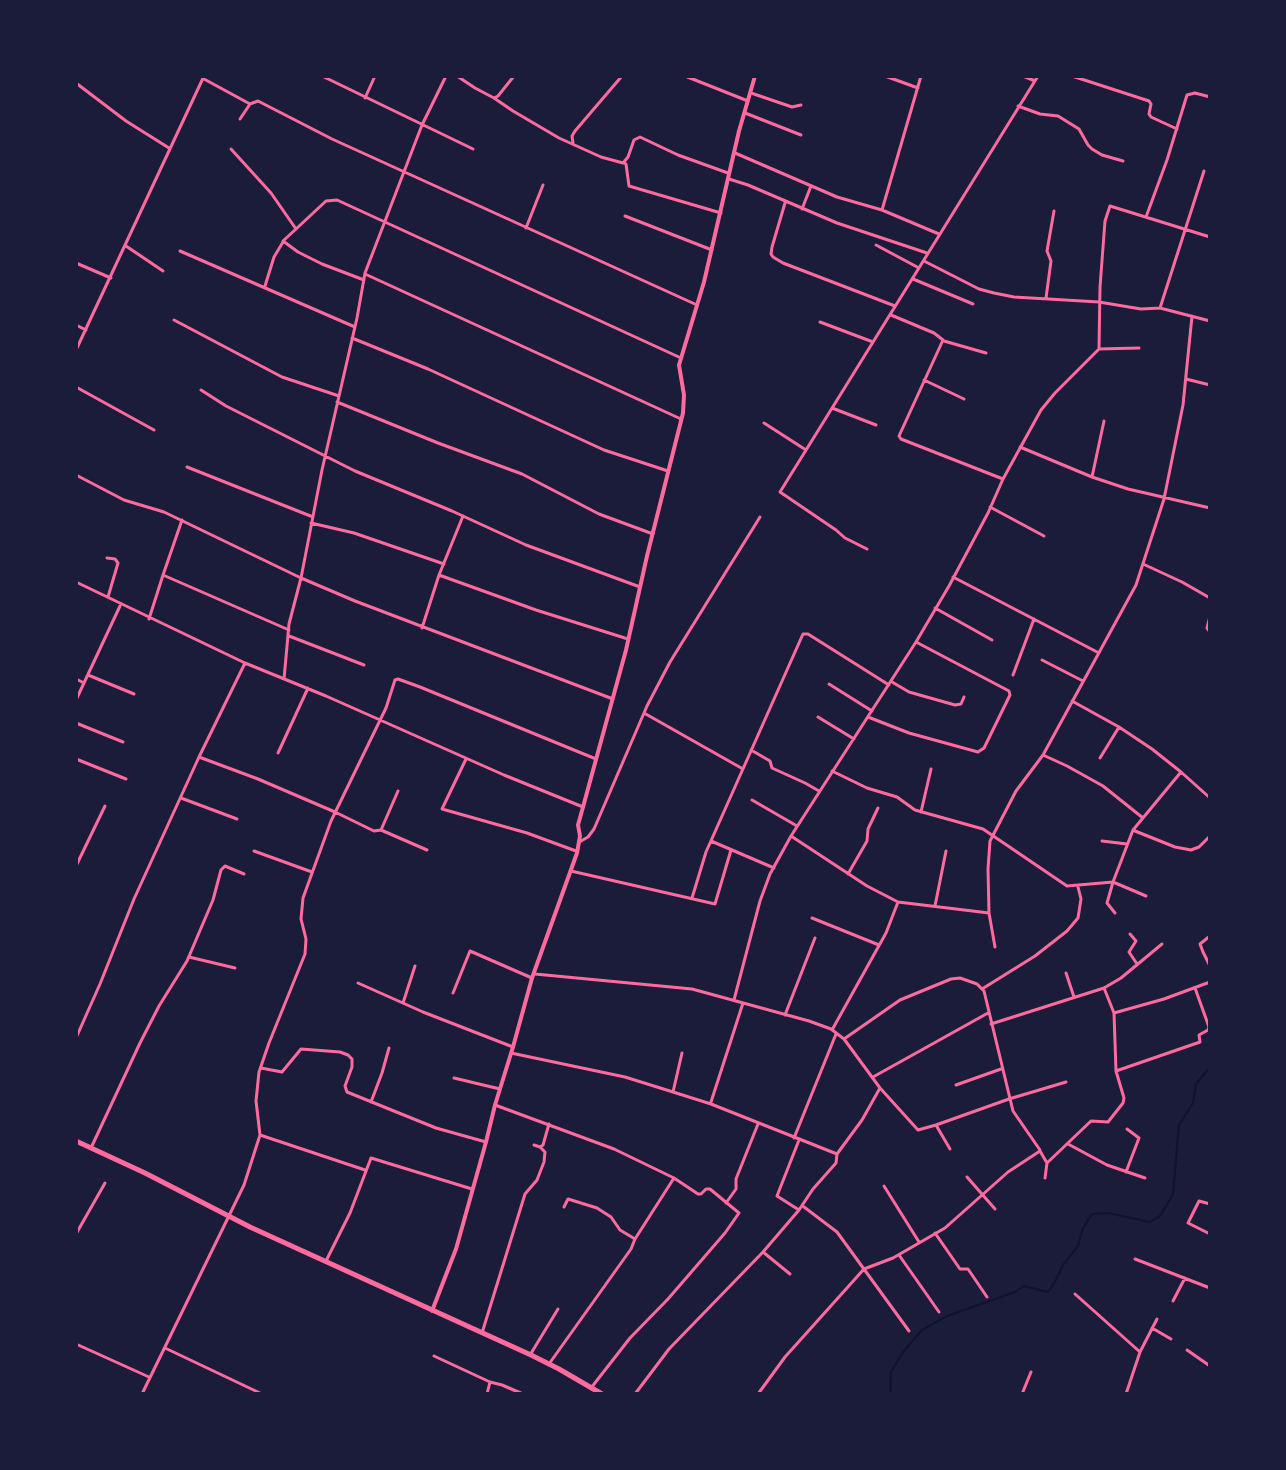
<!DOCTYPE html>
<html>
<head>
<meta charset="utf-8">
<style>
	body { margin:0 }
	#map { position:relative; width:1286px; height:1470px; overflow:hidden; background:#1b1b3a; font-family:Rubik,sans-serif }
	canvas { display:block }
	.frame { position:absolute; inset:0; border:78px solid #1b1b3a; pointer-events:none }
</style>
</head>
<body>
<div id="map">
<canvas width="1286" height="1470"></canvas>
<div class="frame"></div>
</div>
<script>
const g = document.querySelector('canvas').getContext('2d');
g.lineJoin = 'round';
const shape = rows => new Path2D(rows.map(r => 'M' + r).join(''));
function trace(path, color, width, dash) { g.strokeStyle = color; g.lineWidth = width; g.lineCap = dash ? 'butt' : 'round'; g.setLineDash(dash || []); g.stroke(path); }
trace(shape([
	[890,1394,891,1372,903,1352,922,1330,947,1316,1015,1292,1024,1286,1048,1292,1056,1280,1063,1265,1078,1246,1083,1228,1092,1214,1108,1213,1150,1222,1160,1216,1173,1194,1179,1125,1193,1103,1196,1084,1210,1067]
]), '#12122b', 2);
trace(shape([
	[322,76,473,149],
	[457,76,475,88,494,98,498,96,514,76],
	[685,76,748,101],
	[885,76,918,88],
	[1023,76,1035,81],
	[1072,76,1149,101,1151,104,1149,114,1151,117,1177,129],
	[204,79,250,104],
	[76,83,126,121,169,148],
	[751,93,792,107,801,105],
	[365,98,375,76],
	[494,98,513,111,559,138,601,157,623,163],
	[1018,106,1040,114,1058,116,1079,129,1088,145,1092,149,1102,155,1123,161],
	[745,113,801,135],
	[240,119,250,104,258,101,332,139,697,305],
	[573,143,572,136,575,131,622,76],
	[231,149,271,193,296,229,283,241,298,252,322,264,364,280],
	[735,153,837,197,882,210,939,234],
	[623,163,628,157,634,140,640,137,678,155,728,173],
	[624,163,626,164,629,186,721,213],
	[729,179,748,185,837,223,927,253],
	[785,203,772,247,771,254,773,257,783,263,895,306],
	[802,209,811,186],
	[882,210,921,76],
	[625,216,712,250],
	[1146,217,1167,160,1187,95,1195,93,1210,97],
	[526,228,543,185],
	[296,229,326,201,337,200,681,358],
	[876,245,919,268],
	[126,246,163,271],
	[180,251,355,327],
	[924,261,979,289,994,293,1014,297,1099,302,1141,309,1160,308,1210,321],
	[76,263,111,278],
	[365,274,681,419],
	[913,279,973,304],
	[265,286,274,257,283,242],
	[1046,298,1051,261,1047,251,1054,211],
	[1160,308,1204,171],
	[891,315,934,333,943,340,899,436,901,439,1003,479],
	[174,320,282,377,339,396],
	[820,322,873,342],
	[76,325,86,330],
	[352,338,428,369,604,450,668,471],
	[944,341,986,353],
	[1099,349,1139,348],
	[76,350,204,76],
	[1186,379,1210,385],
	[924,380,964,399],
	[76,387,154,430],
	[201,390,226,406,355,471,452,511,526,545,640,587],
	[337,402,438,443,522,474,599,514,653,534],
	[832,408,876,425],
	[764,423,806,450],
	[1020,447,1092,477,1128,489,1210,508],
	[187,467,313,517],
	[76,475,124,500,164,512,301,578,355,601,613,699],
	[1092,477,1104,421],
	[990,507,1044,536],
	[463,516,439,575,536,610,628,639],
	[311,523,354,533,444,564],
	[867,549,845,538,836,530,780,492,1038,76],
	[107,558,115,559,118,563,108,597],
	[1143,564,1182,582,1210,598],
	[163,575,182,520],
	[953,577,1099,653],
	[76,582,245,663,326,696,504,775,583,807],
	[935,608,992,640],
	[1210,616,1207,628,1210,632],
	[149,619,163,575,289,630],
	[422,628,439,575],
	[289,636,364,665],
	[1042,660,1083,681],
	[88,675,134,694],
	[1013,675,1034,619],
	[76,679,84,683],
	[284,679,289,624,301,578,322,470,357,318,365,273,422,125,446,76],
	[892,682,909,692,955,705,961,704,964,697],
	[829,684,872,711],
	[76,700,120,606],
	[644,713,743,769],
	[818,717,854,739],
	[868,717,909,733,978,752,984,748,1010,695,1009,691,916,642],
	[76,723,123,742],
	[751,750,770,761,772,768,805,783,819,791],
	[278,753,308,688],
	[1043,755,1067,766,1103,786,1143,818],
	[199,757,258,779,335,812,374,831,381,830,398,791],
	[1100,758,1119,727],
	[76,759,126,779],
	[466,759,442,809,527,833,576,851],
	[832,771,867,788,897,797,915,810,983,829,1067,886,1113,882,1133,830,1181,772,1152,749,1119,727,1072,701],
	[1181,772,1210,798],
	[181,798,237,819],
	[752,800,797,826],
	[921,812,931,769],
	[381,830,427,850],
	[1135,831,1175,847,1191,850,1199,847,1210,836],
	[791,836,867,886,898,902,989,913,988,869,990,841,1016,791,1043,755,1136,585,1164,499,1183,405,1192,316],
	[581,841,588,837,594,829,647,706,670,662,760,517],
	[711,841,774,868],
	[1102,841,1127,844],
	[254,851,312,872],
	[76,866,105,806],
	[571,871,715,904,731,850],
	[848,874,867,841,868,829,878,808],
	[692,898,706,852,803,634,808,634,889,685],
	[935,906,946,851],
	[989,913,995,947],
	[1115,913,1107,903,1113,882,1146,896],
	[812,918,879,945],
	[1130,934,1136,941,1129,952,1137,964],
	[1210,936,1200,944,1203,952,1210,966],
	[189,957,235,968],
	[1066,973,1074,997],
	[535,974,692,989,809,1021,831,1029,844,1039,880,1088,918,1130,936,1125,1009,1099,1066,1082],
	[358,983,423,1012,513,1047],
	[1104,988,1121,978,1162,944],
	[982,989,1035,956,1067,931,1078,918,1081,899,1078,887],
	[453,993,470,951,532,978],
	[734,1000,760,901,770,874,791,836,916,642,949,586,988,513,1003,479,1041,410,1055,393,1099,349,1100,287,1105,221,1110,206,1210,237],
	[403,1003,415,966],
	[1114,1013,1164,999,1210,982],
	[785,1015,815,938],
	[832,1030,886,933,898,902],
	[76,1038,100,984,134,899,199,757,245,663],
	[844,1039,900,1000,951,979,960,978,977,984,984,991,1013,1111,1040,1150],
	[511,1053,625,1077,673,1092,711,1104,837,1154,836,1163,813,1189,799,1210,763,1252,669,1349,635,1394],
	[261,1068,282,1072,301,1049,340,1052,348,1055,352,1059,352,1067,345,1086,347,1092,436,1128,486,1142],
	[1116,1071,1200,1042,1199,1035,1208,1030,1209,1027,1195,988],
	[873,1077,988,1013],
	[454,1078,500,1089],
	[956,1085,1001,1069],
	[673,1092,682,1053],
	[371,1102,382,1073,389,1048],
	[711,1102,743,1003],
	[495,1105,614,1149,674,1178,698,1194,701,1194,706,1189,710,1189,739,1213,725,1233,668,1299,630,1338,591,1388],
	[936,1125,950,1149],
	[260,1135,365,1170],
	[794,1138,836,1034],
	[799,1140,777,1196,799,1210],
	[1068,1144,1107,1165,1145,1178],
	[534,1145,540,1147,543,1145,549,1124],
	[91,1148,140,1043,159,1006,187,961,213,900,221,870,225,866,244,874],
	[837,1154,862,1120,880,1088],
	[1126,1172,1139,1138,1127,1129],
	[967,1177,995,1209],
	[1045,1178,1047,1163],
	[884,1186,919,1242],
	[726,1203,736,1189,736,1179,758,1124],
	[1210,1204,1199,1201,1188,1223,1210,1234],
	[564,1207,568,1199,597,1208,611,1217,620,1230,635,1239],
	[804,1207,837,1232,909,1331],
	[935,1233,960,1269,968,1269,987,1297],
	[76,1234,105,1183],
	[763,1252,790,1274],
	[899,1255,939,1312],
	[1135,1259,1210,1288],
	[326,1261,350,1213,371,1158,472,1189],
	[1075,1294,1140,1352],
	[1173,1301,1185,1278],
	[1152,1328,1171,1339],
	[482,1333,525,1194,537,1180,544,1162,545,1152,540,1147],
	[76,1344,149,1377],
	[165,1348,262,1394],
	[1187,1350,1210,1366],
	[530,1355,558,1309],
	[434,1356,490,1382,502,1385,523,1394],
	[549,1364,631,1249,635,1239,674,1178],
	[142,1394,244,1185,260,1135,256,1101,259,1072,269,1043,305,954,306,939,301,919,303,898,331,821,386,708,395,680,398,679,420,687,596,759],
	[487,1394,490,1382],
	[758,1394,785,1357,864,1269,893,1258,945,1228,1008,1172,1040,1151,1047,1163,1091,1121,1108,1122,1123,1103,1124,1098,1116,1071,1114,1013,1104,988,991,1024],
	[1022,1394,1031,1372],
	[1126,1394,1140,1352,1157,1319]
]), '#ff6b9d', 3);
trace(shape([
	[432,1311,456,1249,486,1142,495,1105,513,1047,532,978,577,853,580,836,578,825,583,807,626,650,647,556,683,413,684,395,679,365,704,282,739,131,755,76]
]), '#ff6b9d', 4);
trace(shape([
	[76,1141,145,1173,250,1227,531,1355,559,1369,602,1394]
]), '#ff6b9d', 5);
</script>
</body>
</html>
